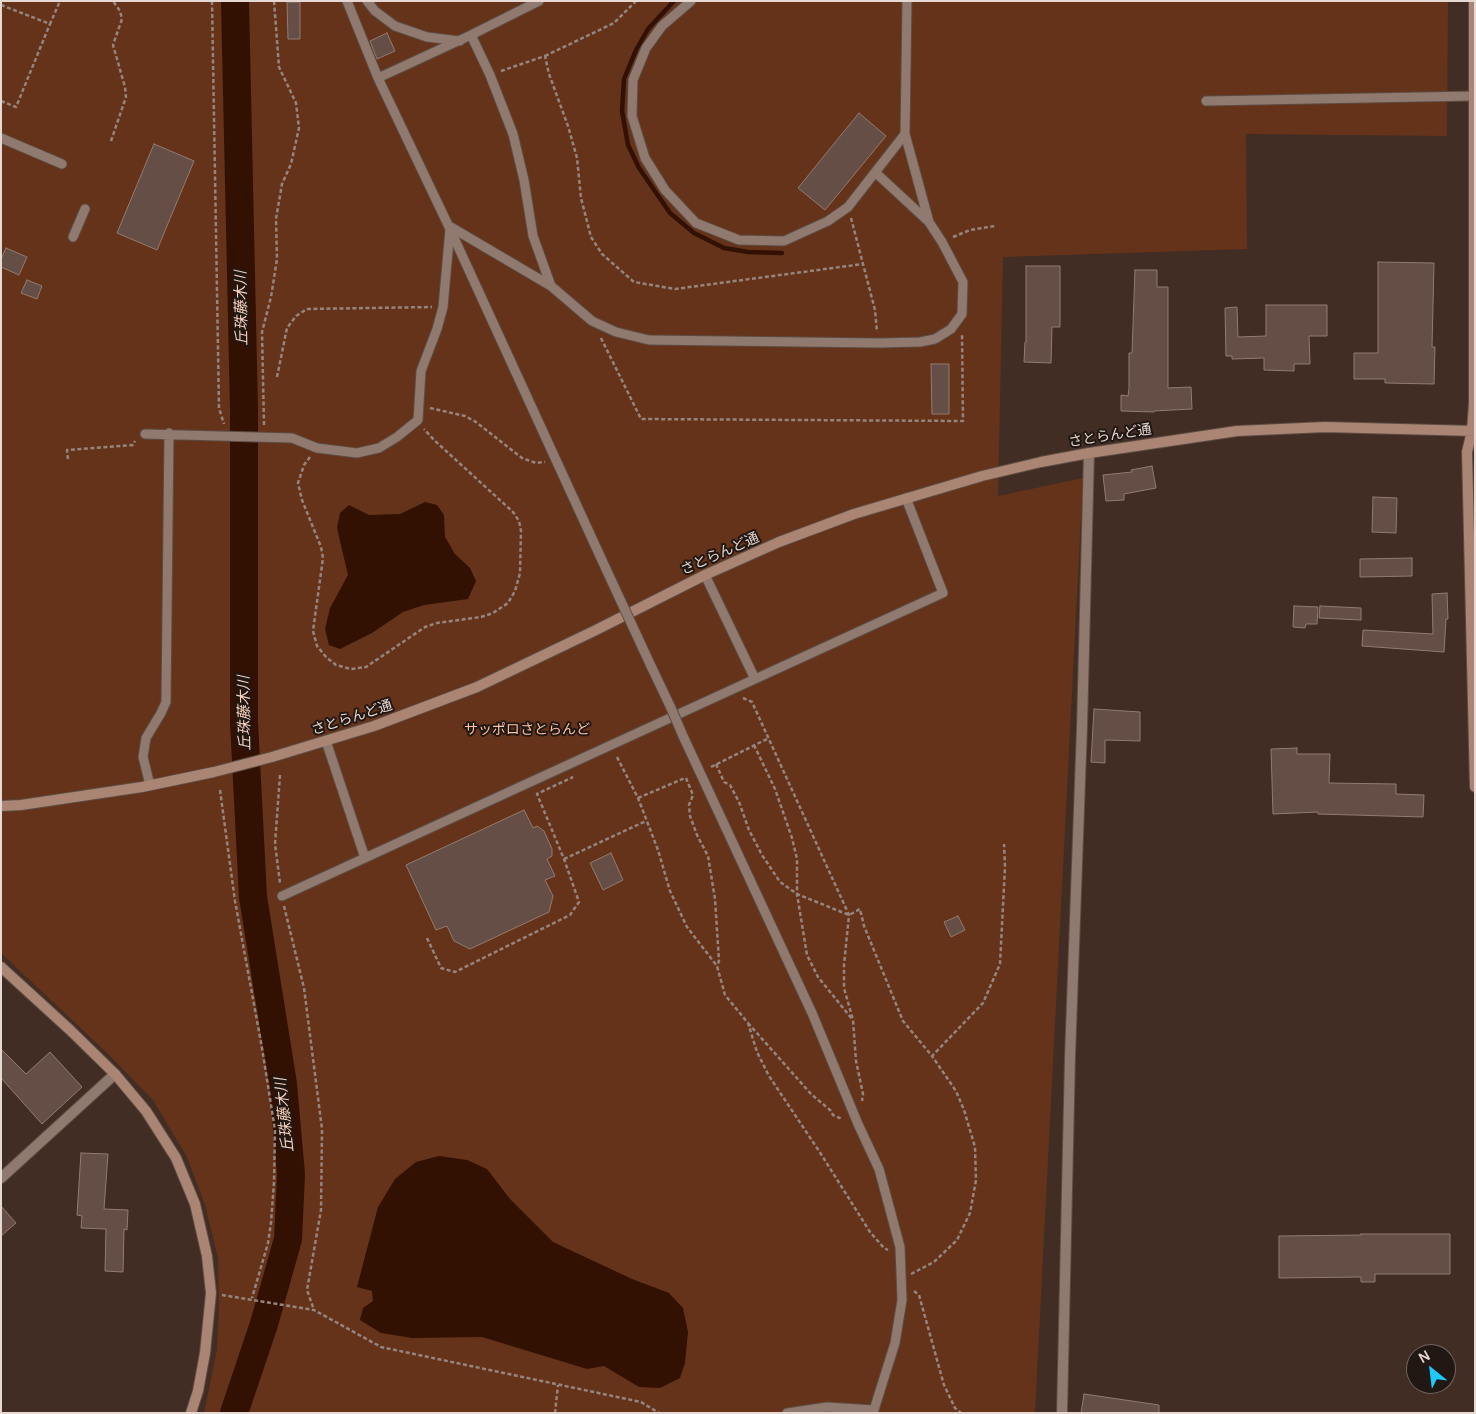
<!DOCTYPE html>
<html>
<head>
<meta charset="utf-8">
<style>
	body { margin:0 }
	#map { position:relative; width:1476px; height:1414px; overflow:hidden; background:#412d24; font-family:Manrope,sans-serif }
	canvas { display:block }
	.frame { position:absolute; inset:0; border:2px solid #e6d8d2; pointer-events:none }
	.north { position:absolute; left:1406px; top:1344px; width:50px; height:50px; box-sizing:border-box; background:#211713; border:1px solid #70645f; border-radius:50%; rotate:331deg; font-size:14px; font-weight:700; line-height:20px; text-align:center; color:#e6d8d2 }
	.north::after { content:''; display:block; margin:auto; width:18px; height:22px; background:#1ec9fd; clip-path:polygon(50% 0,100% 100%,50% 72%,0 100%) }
</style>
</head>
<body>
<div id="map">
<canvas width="1476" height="1414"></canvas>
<div class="frame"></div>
<div class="north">N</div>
</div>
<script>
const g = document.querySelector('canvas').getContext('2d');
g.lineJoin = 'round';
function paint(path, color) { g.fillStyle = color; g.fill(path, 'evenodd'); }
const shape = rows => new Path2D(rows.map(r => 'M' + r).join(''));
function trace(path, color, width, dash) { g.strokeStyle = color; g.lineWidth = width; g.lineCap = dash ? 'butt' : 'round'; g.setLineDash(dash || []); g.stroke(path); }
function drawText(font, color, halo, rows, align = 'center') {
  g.font = font + ' Manrope,"Noto Sans JP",sans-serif'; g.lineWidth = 4; g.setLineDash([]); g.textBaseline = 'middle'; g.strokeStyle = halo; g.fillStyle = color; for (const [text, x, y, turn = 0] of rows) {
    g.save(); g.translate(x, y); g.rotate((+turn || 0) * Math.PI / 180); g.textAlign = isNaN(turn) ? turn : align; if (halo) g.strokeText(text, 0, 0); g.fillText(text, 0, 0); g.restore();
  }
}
paint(shape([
	[1,1,1448,1,1447,136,1246,134,1247,249,1003,257,998,496,1083,478,1035,1413,204,1413,217,1350,219,1305,218,1258,205,1205,187,1157,153,1100,108,1054,1,953]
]), '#65331a');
paint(shape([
	[425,502,437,505,444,515,445,537,455,554,470,568,476,581,468,599,424,605,403,612,372,633,340,649,329,645,325,629,330,608,348,575,337,528,340,513,349,505,369,515,400,514],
	[439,1156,467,1160,487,1169,510,1199,553,1242,632,1279,669,1293,683,1308,688,1332,685,1363,680,1378,660,1388,639,1387,604,1366,587,1369,482,1337,412,1338,381,1333,360,1320,363,1308,373,1301,372,1291,357,1287,378,1207,395,1179,416,1162]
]), '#321102');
trace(shape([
	[674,1,648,29,636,50,624,79,622,111,628,145,639,168,670,213,694,233,724,248,748,252,782,253]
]), '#321102', 4.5);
trace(shape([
	[234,1413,264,1324,288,1239,291,1174,283,1084,253,897,244,722,244,410,235,1]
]), '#321102', 28);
const building = shape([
	[287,2,300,2,300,39,288,39,287,2],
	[387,33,395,51,377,59,370,41,387,33],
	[859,113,886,136,825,210,798,188,859,113],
	[154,144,194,161,157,250,117,233,154,144],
	[6,248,27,257,19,275,1,267,1,259,6,248],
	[1378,262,1434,263,1432,347,1435,347,1434,384,1385,383,1385,379,1354,379,1354,353,1378,353,1378,262],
	[1026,266,1060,266,1060,327,1052,327,1051,363,1024,362,1025,342,1026,342,1026,266],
	[1135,270,1157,270,1157,287,1168,287,1168,388,1191,387,1192,409,1154,411,1154,412,1121,411,1121,395,1128,396,1129,388,1129,353,1132,353,1135,270],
	[27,280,42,286,37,299,21,293,27,280],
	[1266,305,1327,305,1327,336,1309,336,1310,364,1294,364,1294,371,1264,370,1264,358,1232,359,1232,356,1226,356,1225,308,1237,307,1238,337,1266,336,1266,305],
	[931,364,949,364,949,414,932,414,931,364],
	[1152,466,1156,488,1124,494,1124,500,1106,501,1103,475,1132,472,1131,470,1152,466],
	[1373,497,1397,498,1396,533,1372,532,1373,497],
	[1412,558,1412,576,1360,577,1360,559,1412,558],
	[1447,593,1448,619,1446,619,1444,652,1362,646,1363,630,1433,634,1432,594,1447,593],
	[1294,606,1318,607,1317,624,1306,624,1305,628,1293,627,1294,606],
	[1320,606,1361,608,1361,620,1319,618,1320,606],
	[1094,709,1140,712,1140,741,1105,740,1105,763,1091,762,1094,709],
	[1297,748,1297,754,1330,754,1329,783,1396,784,1396,794,1424,795,1423,817,1318,814,1318,812,1273,814,1271,749,1297,748],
	[524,810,533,828,537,826,544,831,552,849,552,856,547,859,555,876,545,880,553,896,549,912,470,949,454,941,447,926,436,930,406,865,524,810],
	[611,853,623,880,603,890,590,863,611,853],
	[958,916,965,930,951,937,944,922,958,916],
	[1,1049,26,1074,50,1052,82,1087,42,1124,1,1078,1,1049],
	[81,1153,108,1154,104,1209,128,1210,127,1230,124,1229,123,1272,105,1271,106,1229,81,1228,82,1216,77,1215,81,1153],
	[1,1206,16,1223,1,1236,1,1206],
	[1361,1234,1450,1234,1450,1274,1375,1274,1375,1282,1361,1282,1361,1277,1279,1278,1279,1236,1361,1235,1361,1234],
	[1084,1394,1159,1405,1159,1413,1081,1413,1084,1394]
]);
paint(building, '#644e45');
trace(building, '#937b70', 1);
const lane = shape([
	[347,1,378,78,450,229,606,569],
	[367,1,375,11,395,26,427,37,460,41],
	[691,1,662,26,646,48,633,80,632,116,645,158,665,190,696,223,739,240,784,241,828,221,848,207,905,134],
	[471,35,490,75,513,134,524,180,533,236,551,286],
	[378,78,471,35,539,1],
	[1206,101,1474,96],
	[1,138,62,164],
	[876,173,929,222],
	[449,226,551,286,592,321,616,332,649,340,879,343,920,342,935,339,951,329,962,314,963,282,942,242,929,222,905,134,907,1],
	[73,237,85,209],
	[145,434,292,438,317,448,357,453,379,448,397,437,418,420,421,371,437,329,443,307,450,229],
	[651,666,671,708],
	[755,679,943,593,906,498],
	[683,736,812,1013,858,1124,879,1169,900,1247,902,1300,895,1343,873,1413],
	[326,741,365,858],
	[150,785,143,757,146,738,161,713,166,702,169,433],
	[282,896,755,679,705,575],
	[787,1413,827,1407,874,1410]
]);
const street = shape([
	[1,1178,115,1074],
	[1062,1413,1070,1057,1082,727,1089,453]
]);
const secondary = shape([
	[1474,1,1474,403,1472,431,1467,452,1475,787],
	[1,806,21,805,142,787,214,772,272,757,374,726,477,687,594,631,705,575,779,542,854,514,982,476,1041,462,1089,453,1237,431,1325,427,1475,431],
	[1,967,70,1030,115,1074,146,1111,176,1158,195,1204,207,1256,211,1293,205,1353,198,1391,191,1413]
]);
trace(lane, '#5c4c43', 11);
trace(street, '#5c4c43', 12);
trace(secondary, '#5c4c43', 12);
trace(shape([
	[212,1,219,408,224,424],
	[1,5,50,24,60,1],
	[545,56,614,23,636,1],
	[501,71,545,56,549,74,568,126,577,158,581,198,591,237,602,254,634,282,675,289,863,264],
	[1,101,16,107,50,24],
	[111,141,126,97,125,87,113,45,122,19,120,11,113,1],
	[851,218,875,310,877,332],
	[953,237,970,230,995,226],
	[601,338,641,419,963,421,962,334],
	[277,377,287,328,296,316,307,309,432,307],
	[430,408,465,416,476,422,522,458,536,463,545,462],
	[264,425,262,332,271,297,277,259,276,219,282,184,291,164,299,128,296,103,279,67,274,1],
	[310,457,304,465,298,483,302,500,321,547,323,558,313,631,317,646,326,657,336,665,351,669,366,667,425,627,437,623,481,617,493,613,508,603,515,591,520,573,521,531,519,521,513,512,434,440,424,429],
	[68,459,67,450,133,445,135,441],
	[743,698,752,702,849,915,844,965,844,988,853,1020,856,1061,863,1094,862,1101],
	[754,745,775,789,792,838,797,859,797,894,807,955,818,977,852,1019],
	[617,757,638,798,658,850,670,891,687,927,717,966,725,995,748,1023,757,1052,769,1076,821,1154,870,1232,884,1248,888,1250],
	[716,764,724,782,730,785,739,802,749,830,762,855,780,882,797,894,849,915,860,909,864,926,903,1021,932,1056,983,1003,1000,964,1005,867,1004,844],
	[711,767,769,738],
	[280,775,275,844,280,883],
	[686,778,693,795,689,805,690,816,697,835,708,856,715,899,719,961,717,966],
	[220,790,235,901,262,1048,275,1130,274,1182,271,1223,268,1243,252,1298],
	[638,798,685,778],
	[564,859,646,821],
	[284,906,304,988,322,1129,321,1210,307,1290,314,1310],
	[427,938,441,968,455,972,570,915,579,902,564,859,537,794,573,777],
	[748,1023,811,1094,830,1110,833,1115,842,1119],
	[911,1274,934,1262,957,1240,970,1213,976,1180,975,1147,964,1110,956,1091,932,1056],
	[914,1291,919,1295,944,1385,955,1408,961,1413],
	[222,1295,314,1310,381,1347,641,1402,659,1413],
	[555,1413,558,1385]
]), '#96857e', 2.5, [4, 2.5]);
trace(lane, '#90796e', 9);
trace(street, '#90796e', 10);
trace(secondary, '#aa8574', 10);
const laneBridge = shape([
	[606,569,651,666],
	[671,708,683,736]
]);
trace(laneBridge, '#5c4c43', 11, []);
trace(laneBridge, '#90796e', 9);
drawText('14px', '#e6d8d2', '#211713', [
	["さとらんど通",1110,436,-9],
	["さとらんど通",720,554,-24],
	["さとらんど通",352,718,-18]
]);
drawText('14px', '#fec2a7', '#211713', [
	["サッポロさとらんど",527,730]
]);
drawText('italic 15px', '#fad2bf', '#211713', [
	["丘珠藤木川",242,308,-91],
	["丘珠藤木川",245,713,-91],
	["丘珠藤木川",285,1115,-96]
]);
</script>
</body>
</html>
